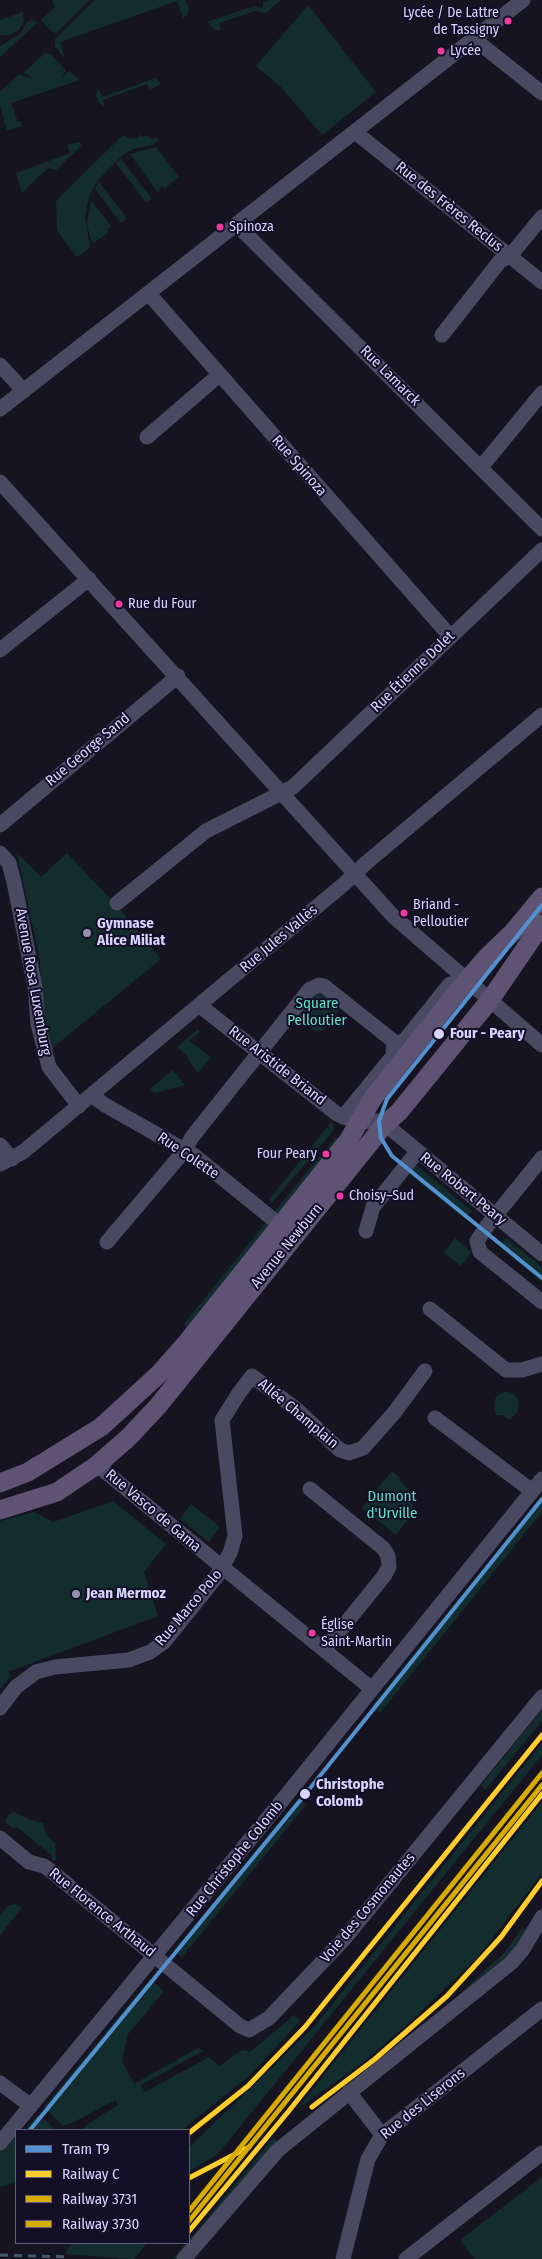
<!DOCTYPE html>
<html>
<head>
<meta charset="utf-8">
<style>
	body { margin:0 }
	#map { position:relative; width:542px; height:2259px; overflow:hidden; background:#161421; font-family:"Fira Sans Condensed",sans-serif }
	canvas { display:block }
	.legend { position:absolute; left:15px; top:2129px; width:175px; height:115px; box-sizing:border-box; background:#130f26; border:1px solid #625e7d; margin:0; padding:6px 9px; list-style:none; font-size:15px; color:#d9d4ff }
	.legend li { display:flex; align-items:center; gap:10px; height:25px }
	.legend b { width:25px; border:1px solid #625e7d }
</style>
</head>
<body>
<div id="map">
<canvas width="542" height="2259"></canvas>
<ul class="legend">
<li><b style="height:6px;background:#5291ce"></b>Tram T9</li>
<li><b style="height:6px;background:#ffcd2c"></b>Railway C</li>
<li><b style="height:6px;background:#d8ab00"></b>Railway 3731</li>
<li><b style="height:6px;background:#d8ab00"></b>Railway 3730</li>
</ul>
</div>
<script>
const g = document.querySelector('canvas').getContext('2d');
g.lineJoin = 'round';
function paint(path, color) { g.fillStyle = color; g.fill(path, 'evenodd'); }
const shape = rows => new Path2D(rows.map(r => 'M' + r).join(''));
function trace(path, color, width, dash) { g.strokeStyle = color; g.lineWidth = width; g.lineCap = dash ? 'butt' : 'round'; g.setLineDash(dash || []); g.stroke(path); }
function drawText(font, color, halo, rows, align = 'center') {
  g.font = font + ' "Fira Sans Condensed",sans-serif'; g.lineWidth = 4; g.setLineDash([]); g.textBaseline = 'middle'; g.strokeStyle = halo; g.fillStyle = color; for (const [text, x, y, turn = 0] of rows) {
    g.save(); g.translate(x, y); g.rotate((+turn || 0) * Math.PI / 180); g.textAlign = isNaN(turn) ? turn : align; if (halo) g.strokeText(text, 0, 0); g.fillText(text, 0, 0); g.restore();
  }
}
paint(shape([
	[52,0,90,0,56,33,50,30,41,20,55,7],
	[95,0,185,0,189,9,187,15,183,18,177,1,60,42,65,59,55,47,55,39],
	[270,0,281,0,266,13,255,11,219,23,221,30,216,30,207,22,254,6,263,8,263,2],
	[308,5,376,92,322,135,282,88,256,66],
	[23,12,24,21,19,30,9,35,0,36,0,20],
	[33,20,37,23,0,57,0,46,20,34,27,22],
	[45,53,51,54,66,71,61,78,53,81,36,80,54,81,61,78,69,71,80,80,11,103,18,122,20,121,22,126,7,131,0,105,0,92,19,74,36,80,23,73],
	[156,78,161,84,150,90,147,84,103,100,105,107,99,103,96,95,99,89,102,97],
	[139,134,142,137,146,135,152,140,156,137,159,140,153,145,134,149,125,153,97,181,89,197,85,217,90,248,79,256,76,256,57,230,56,201,123,135,130,139,139,137],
	[79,142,81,144,81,146,56,170,48,168,22,193,16,173,70,153,67,145],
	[156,147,179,177,164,189,162,186,158,193,130,154],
	[121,159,152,199,146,202,116,164],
	[99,182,127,218,121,223,95,189],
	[91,200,111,226,107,229,109,232,94,243,91,240,87,225],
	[17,853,41,877,67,853,119,908,161,959,50,1050,44,1012,39,956],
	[321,991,339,1006,339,1010,323,1030,316,1032,299,1018,298,1014,312,994],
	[198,1029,200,1032,189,1041,211,1057,198,1073,189,1061,188,1057,177,1047],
	[173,1070,185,1085,154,1093,150,1089],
	[332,1121,334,1130,272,1203,269,1200,271,1197],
	[336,1137,341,1141,278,1214,273,1213],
	[415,1164,472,1211,465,1219,408,1173],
	[267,1221,269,1225,188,1328,184,1324],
	[455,1238,472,1252,461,1266,444,1253],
	[506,1238,542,1267,542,1282,499,1246],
	[506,1391,515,1395,519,1402,518,1411,510,1420,502,1415,496,1415,494,1410,495,1399,498,1395],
	[392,1471,400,1478,399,1480,410,1491,413,1506,410,1517,396,1535,362,1508],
	[542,1495,542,1512,380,1713,372,1706],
	[113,1501,166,1544,144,1572,158,1616,8,1672,11,1676,0,1689,0,1521,34,1512,53,1522],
	[191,1504,220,1527,209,1542,180,1519],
	[542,1710,542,1721,485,1790,481,1785],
	[542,1743,542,1755,217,2155,189,2171,189,2147,314,2027],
	[299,1798,306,1805,182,1957,174,1950],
	[542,1802,542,1874,477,1958,409,2023,360,2065,297,2109],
	[14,1812,30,1820,43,1823,46,1835,55,1843,56,1860,52,1860,51,1855,17,1827,14,1829,5,1822,8,1815],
	[15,1904,22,1908,0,1935,0,1914,9,1905],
	[523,1927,530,1935,517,1952,453,2004,452,2001,503,1954],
	[150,1979,164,1991,128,2034,122,2061,134,2084,198,2048,203,2051,141,2085,145,2092,209,2057,219,2066,242,2050,250,2052,294,2015,300,2021,249,2076,182,2130,82,2130,86,2125,118,2105,115,2100,74,2122,63,2126,44,2107],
	[37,2116,46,2121,55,2130,25,2130],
	[16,2134,16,2182,0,2187,0,2150],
	[273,2138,279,2143,180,2259,173,2259,186,2243,189,2243,189,2240],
	[542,2177,542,2259,475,2259,460,2240],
	[71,2243,147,2243,134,2259,129,2259,65,2254]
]), '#132c2d');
trace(shape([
	[474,39,542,93],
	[355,132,542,282],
	[237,225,542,529],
	[149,294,450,636],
	[442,335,500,261,510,256,542,217],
	[0,365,24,391],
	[0,409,523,0],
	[147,437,219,375],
	[482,466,542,393],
	[0,482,393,916,542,1045],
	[0,650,89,579],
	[0,825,178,676],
	[0,853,9,863,14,882,35,987,38,1024,49,1067,79,1106],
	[117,903,206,831,293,787,542,550],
	[199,1005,337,1114,357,1122,379,1121,385,1124,542,1254],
	[91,1095,105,1105,195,1156,280,1225],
	[343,1117,393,1056,394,1043],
	[0,1145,12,1159],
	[542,1158,487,1226,477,1241,480,1252,542,1302],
	[0,1164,23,1152,344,884,366,863,542,715],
	[366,1231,373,1207,417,1152],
	[107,1242,185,1150,192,1137,310,989,319,985,324,986,397,1044,405,1040,450,984,467,980],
	[430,1309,506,1370,522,1370,542,1364],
	[435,1418,532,1491],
	[97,1465,372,1689],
	[310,1489,383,1548,388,1556,389,1567,384,1576,324,1650],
	[0,1708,16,1687,36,1672,55,1667,129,1660,150,1652,164,1642,217,1576,230,1553,235,1536,222,1420,239,1393,252,1376,295,1408,340,1450,349,1453,363,1448,394,1413,425,1371],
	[0,1838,29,1862,44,1866,51,1871,240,2026,249,2030,269,2018,345,1938,542,1697],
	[0,2083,31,2106],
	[349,2092,382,2135],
	[0,2143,276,1808,542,1479],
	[184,2259,278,2150,511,1963,523,1949,542,1917],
	[343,2259,368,2159,382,2135,542,2009],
	[406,2259,542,2153]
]), '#4a4962', 15);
trace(shape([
	[0,1483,28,1472,101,1427,159,1374,188,1341,348,1141,373,1098,467,980,488,956,513,932,542,897],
	[0,1510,57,1492,97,1465,129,1437,158,1406,385,1124,399,1112,490,1000,542,924]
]), '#5e5373', 19);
trace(shape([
	[0,2255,69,2257]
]), '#43596b', 3, [8, 6]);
trace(shape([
	[312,2107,375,2059,447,1996,501,1937,542,1881],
	[189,2133,248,2086,305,2027,542,1735],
	[189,2178,249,2147],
	[189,2231,288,2112,542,1794]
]), '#ffcd2c', 5);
trace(shape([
	[189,2221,542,1785]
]), '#d8ab00', 5);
trace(shape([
	[189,2211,542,1773]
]), '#d8ab00', 5);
trace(shape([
	[542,905,387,1099,379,1121,381,1138,392,1156,542,1278],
	[30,2130,303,1797,542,1499]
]), '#5291ce', 4);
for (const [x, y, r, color] of [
	[508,21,4.5,"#f13a9d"],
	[441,51,4.5,"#f13a9d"],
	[220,227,4.5,"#f13a9d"],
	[119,604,4.5,"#f13a9d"],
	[404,913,4.5,"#f13a9d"],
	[87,933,5,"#9591b1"],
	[439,1034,6,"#d9d4ff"],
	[326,1154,4.5,"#f13a9d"],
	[340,1196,4.5,"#f13a9d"],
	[76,1594,5,"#9591b1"],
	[312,1633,4.5,"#f13a9d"],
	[305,1794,6,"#d9d4ff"]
]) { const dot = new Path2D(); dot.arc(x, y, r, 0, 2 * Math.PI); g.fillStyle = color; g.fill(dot); trace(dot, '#130f26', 2); }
drawText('14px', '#d9d4ff', '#130f26', [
	["Lycée / De Lattre",499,13,"right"],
	["de Tassigny",499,30,"right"],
	["Lycée",450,51],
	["Spinoza",229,227],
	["Rue du Four",128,604],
	["Briand -",413,905],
	["Pelloutier",413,922],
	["Four Peary",317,1154,"right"],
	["Choisy–Sud",349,1196],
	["Église",321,1625],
	["Saint-Martin",321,1642]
], 'left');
drawText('15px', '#d9d4ff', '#130f26', [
	["Rue des Frères Reclus",449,207,39],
	["Rue Lamarck",390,376,45],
	["Rue Spinoza",299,466,49],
	["Rue Étienne Dolet",413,672,-44],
	["Rue George Sand",88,750,-40],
	["Rue Jules Vallès",279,939,-40],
	["Avenue Rosa Luxemburg",33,982,80],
	["Rue Aristide Briand",277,1066,38],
	["Rue Colette",188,1156,34],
	["Rue Robert Peary",463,1189,39],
	["Avenue Newburn",287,1246,-51],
	["Allée Champlain",298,1414,40],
	["Rue Vasco de Gama",153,1511,40],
	["Rue Marco Polo",189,1608,-50],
	["Rue Christophe Colomb",235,1859,-51],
	["Voie des Cosmonautes",368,1908,-50],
	["Rue Florence Arthaud",102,1913,39],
	["Rue des Liserons",423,2104,-39]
]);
drawText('bold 15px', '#d9d4ff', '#130f26', [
	["Gymnase",97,924],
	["Alice Miliat",97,941],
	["Jean Mermoz",86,1594]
], 'left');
drawText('15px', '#5fe0c0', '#130f26', [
	["Square",317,1004],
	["Pelloutier",317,1021],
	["Dumont",392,1497],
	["d'Urville",392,1514]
]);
drawText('bold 15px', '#d9d4ff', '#130f26', [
	["Four - Peary",450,1034],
	["Christophe",316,1785],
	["Colomb",316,1802]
], 'left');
</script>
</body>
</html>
